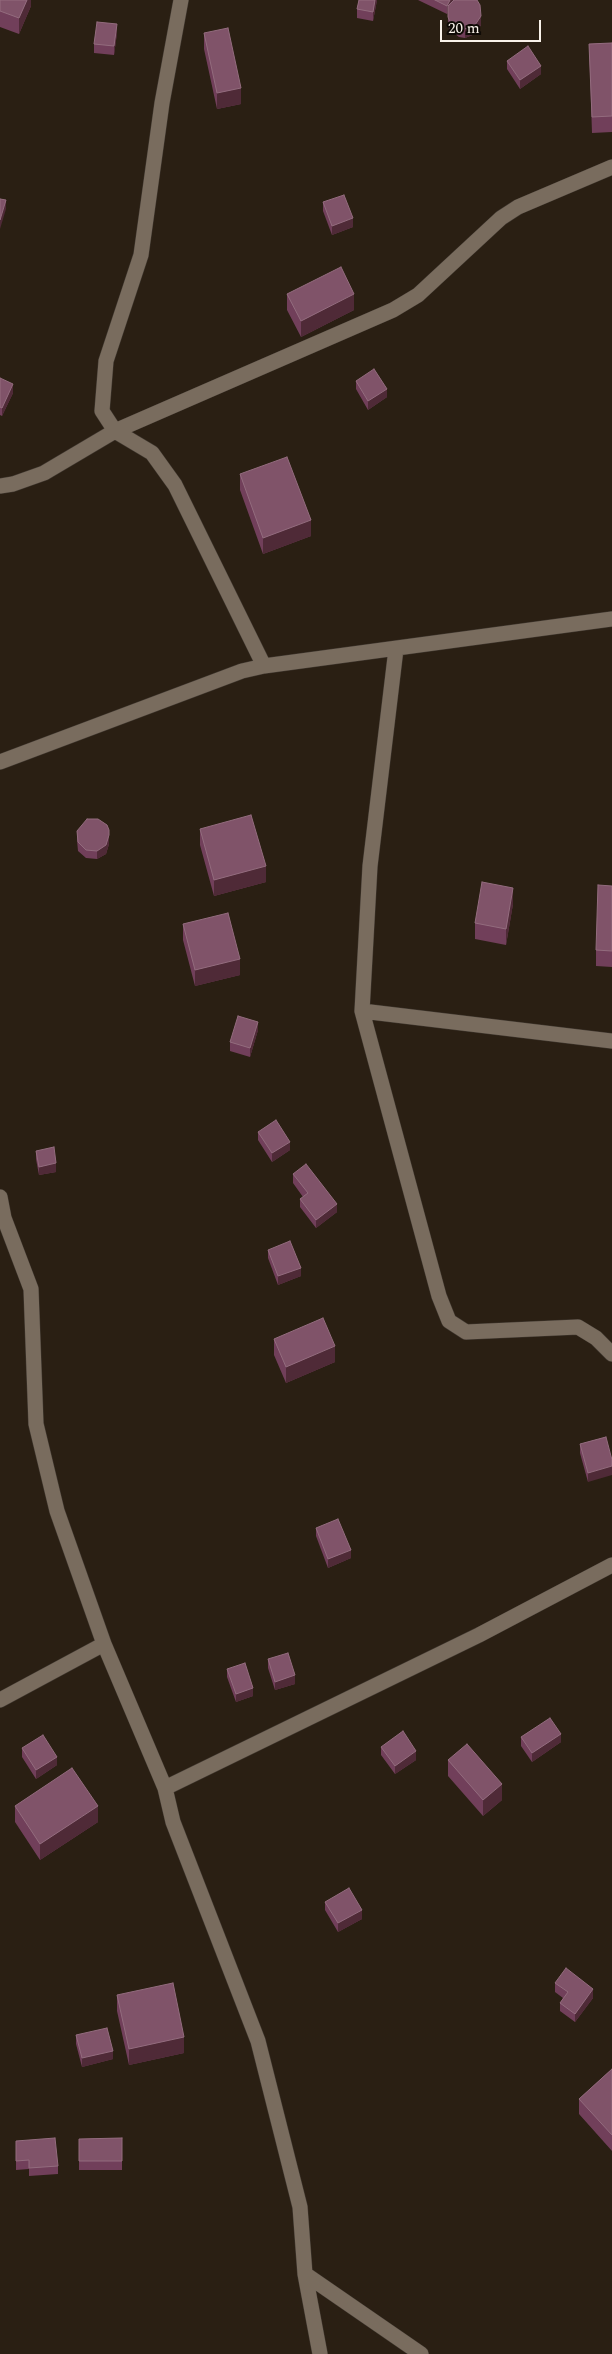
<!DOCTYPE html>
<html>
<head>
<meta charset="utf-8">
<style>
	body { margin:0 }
	#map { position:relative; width:612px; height:2354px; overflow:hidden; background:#2a1f13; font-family:Spectral,serif }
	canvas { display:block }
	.scale { position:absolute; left:440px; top:20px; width:101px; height:22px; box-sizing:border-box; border:2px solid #f9f2ea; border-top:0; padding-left:6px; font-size:15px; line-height:18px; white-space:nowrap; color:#f9f2ea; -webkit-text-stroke:4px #0f0a05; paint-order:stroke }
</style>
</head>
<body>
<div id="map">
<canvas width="612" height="2354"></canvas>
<div class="scale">20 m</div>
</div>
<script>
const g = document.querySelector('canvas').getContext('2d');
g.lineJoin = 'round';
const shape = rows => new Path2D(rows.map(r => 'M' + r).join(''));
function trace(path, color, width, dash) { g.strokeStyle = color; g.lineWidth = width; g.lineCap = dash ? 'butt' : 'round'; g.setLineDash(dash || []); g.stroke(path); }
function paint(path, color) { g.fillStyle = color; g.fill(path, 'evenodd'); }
const minor = shape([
	[181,0,162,103,141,255,106,361,102,411,115,431,152,453,175,485,264,666],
	[0,486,13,484,44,473,115,431,393,310,418,295,501,218,518,207,612,167],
	[396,649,370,866,362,1011,439,1296,449,1321,466,1332,578,1327,596,1338,612,1354],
	[0,762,242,671,264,666,612,619],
	[362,1011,612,1041],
	[0,1197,4,1218,31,1289,36,1424,57,1511,104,1644,165,1788,173,1822,258,2041,300,2207,305,2274,320,2354],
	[0,1700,104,1644],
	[165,1788,479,1635,612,1565],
	[305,2274,421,2354]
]);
trace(minor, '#403830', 16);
trace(minor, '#796c5e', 15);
paint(shape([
	[0,0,31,0,31,6,19,34,0,27],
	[359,0,377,0,373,21,357,18,357,9],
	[418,0,477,0,481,25,475,34,465,38,459,37,450,30,448,25,448,12,447,14],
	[117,33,114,55,94,53,94,44],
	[204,33,241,104,217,109,204,49],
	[612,43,612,132,592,133,589,44],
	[507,61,541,74,520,89,507,69],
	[323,202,353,227,332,235,323,211],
	[287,294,354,310,301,337,287,310],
	[0,378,13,393,2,416,0,415],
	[356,381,387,397,368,410,356,389],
	[240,474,311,536,263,554,240,490],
	[200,829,266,882,214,896,200,845],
	[77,831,109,844,106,854,97,859,86,858,78,851,77,840],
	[612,886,612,967,596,966,596,950],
	[513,904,506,945,475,939,475,923],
	[183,924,240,975,195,986,183,940],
	[258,1030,250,1057,230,1051,230,1042],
	[258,1132,290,1150,272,1162,258,1140],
	[36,1151,56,1172,39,1175,36,1159],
	[293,1174,337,1212,316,1228,300,1207,300,1199,303,1197,293,1183],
	[268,1250,301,1276,278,1285,268,1258],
	[274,1339,335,1362,286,1383,274,1355],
	[606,1437,588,1482,580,1453,580,1444],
	[316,1528,351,1558,328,1568,316,1536],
	[268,1659,295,1684,275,1690,268,1668],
	[227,1669,253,1696,236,1702,227,1677],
	[521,1737,561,1742,532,1762,521,1746],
	[381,1747,416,1760,395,1774,381,1755],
	[22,1748,57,1765,36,1779,22,1757],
	[448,1760,502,1800,483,1816,448,1776],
	[15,1806,98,1822,40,1860,15,1822],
	[325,1902,362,1919,338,1932,325,1910],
	[555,1983,593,1998,575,2022,560,2011,560,2003,563,1998,555,1992],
	[117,1995,184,2053,129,2065,117,2011],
	[76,2035,113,2059,82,2067,76,2044],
	[612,2069,612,2151,579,2114,579,2099],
	[122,2138,122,2170,79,2170,79,2139],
	[16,2141,58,2166,58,2174,29,2176,29,2169,16,2170]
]), '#713f5a');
paint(shape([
	[27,0,31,0,31,6,19,34,19,18],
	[375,0,377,0,373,21,373,12],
	[450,0,454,0,447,14,447,6],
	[481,16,481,25,475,34,465,38,465,29],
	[117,24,117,33,114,55,114,46],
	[541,66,541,74,520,89,520,80],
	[241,88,241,104,217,109,217,93],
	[6,200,6,209,0,229,0,220],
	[353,218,353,227,332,235,332,226],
	[354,294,354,310,301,337,301,321],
	[13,384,13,393,2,416,2,408],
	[387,389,387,397,368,410,368,401],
	[311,520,311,536,263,554,263,538],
	[109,835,109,844,106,854,97,859,97,851],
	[266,866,266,882,214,896,214,880],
	[513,888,513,904,506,945,506,929],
	[240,959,240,975,195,986,195,970],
	[258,1022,258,1030,250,1057,250,1048],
	[290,1142,290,1150,272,1162,272,1153],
	[56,1163,56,1172,39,1175,39,1167],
	[337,1204,337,1212,316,1228,316,1220],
	[301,1268,301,1276,278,1285,278,1276],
	[335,1346,335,1362,286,1383,286,1367],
	[612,1466,612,1475,588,1482,588,1473],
	[351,1550,351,1558,328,1568,328,1559],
	[295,1675,295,1684,275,1690,275,1682],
	[253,1688,253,1696,236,1702,236,1694],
	[561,1734,561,1742,532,1762,532,1753],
	[416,1751,416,1760,395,1774,395,1766],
	[57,1757,57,1765,36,1779,36,1770],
	[502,1784,502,1800,483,1816,483,1800],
	[98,1806,98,1822,40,1860,40,1844],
	[362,1910,362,1919,338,1932,338,1923],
	[593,1989,593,1998,575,2022,575,2014],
	[184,2037,184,2053,129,2065,129,2049],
	[113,2051,113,2059,82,2067,82,2058]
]), '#4f2a37');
const building = shape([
	[0,0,27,0,19,18,0,11,0,0],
	[359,0,375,0,373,12,357,9,359,0],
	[435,0,450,0,447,6,435,0],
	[454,0,477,0,480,5,481,16,475,25,465,29,459,29,450,22,448,17,448,6,454,0],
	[97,22,117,24,114,46,94,44,97,22],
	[228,28,241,88,217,93,204,33,228,28],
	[612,43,612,116,592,117,589,44,612,43],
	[528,46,541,66,520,80,507,61,528,46],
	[344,195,353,218,332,226,323,202,344,195],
	[0,199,6,200,0,220,0,199],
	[341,267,354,294,301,321,287,294,341,267],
	[374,369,387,389,368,401,356,381,374,369],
	[0,378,13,384,2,408,0,407,0,378],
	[287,457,311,520,263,538,240,474,287,457],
	[251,815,266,866,214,880,200,829,251,815],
	[87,819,98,819,107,825,109,830,109,835,106,845,97,851,86,850,78,842,77,831,87,819],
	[482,882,513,888,506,929,475,923,482,882],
	[598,885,612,886,612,951,596,950,598,885],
	[228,913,240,959,195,970,183,924,228,913],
	[238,1016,258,1022,250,1048,230,1042,238,1016],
	[276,1120,290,1142,272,1153,258,1132,276,1120],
	[54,1147,56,1163,39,1167,36,1151,54,1147],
	[306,1164,337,1204,316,1220,300,1199,308,1193,293,1174,306,1164],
	[290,1241,301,1268,278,1276,268,1250,290,1241],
	[323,1318,335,1346,286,1367,274,1339,323,1318],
	[606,1437,612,1460,612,1466,588,1473,580,1444,606,1437],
	[338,1519,351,1550,328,1559,316,1528,338,1519],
	[288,1653,295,1675,275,1682,268,1659,288,1653],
	[245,1663,253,1688,236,1694,227,1669,245,1663],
	[550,1718,561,1734,532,1753,521,1737,550,1718],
	[403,1731,416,1751,395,1766,381,1747,403,1731],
	[43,1735,57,1757,36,1770,22,1748,43,1735],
	[467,1744,502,1784,483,1800,448,1760,467,1744],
	[72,1768,98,1806,40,1844,15,1806,72,1768],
	[349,1888,362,1910,338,1923,325,1902,349,1888],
	[566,1968,593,1989,575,2014,560,2003,568,1992,555,1983,566,1968],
	[173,1983,184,2037,129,2049,117,1995,173,1983],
	[107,2028,113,2051,82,2058,76,2035,107,2028],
	[612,2069,612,2135,579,2099,612,2069],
	[55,2138,58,2166,29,2168,29,2160,16,2161,16,2141,55,2138],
	[122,2138,122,2161,79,2161,79,2139,122,2138]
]);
paint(building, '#805369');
trace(building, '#936c7e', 1);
</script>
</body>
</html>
